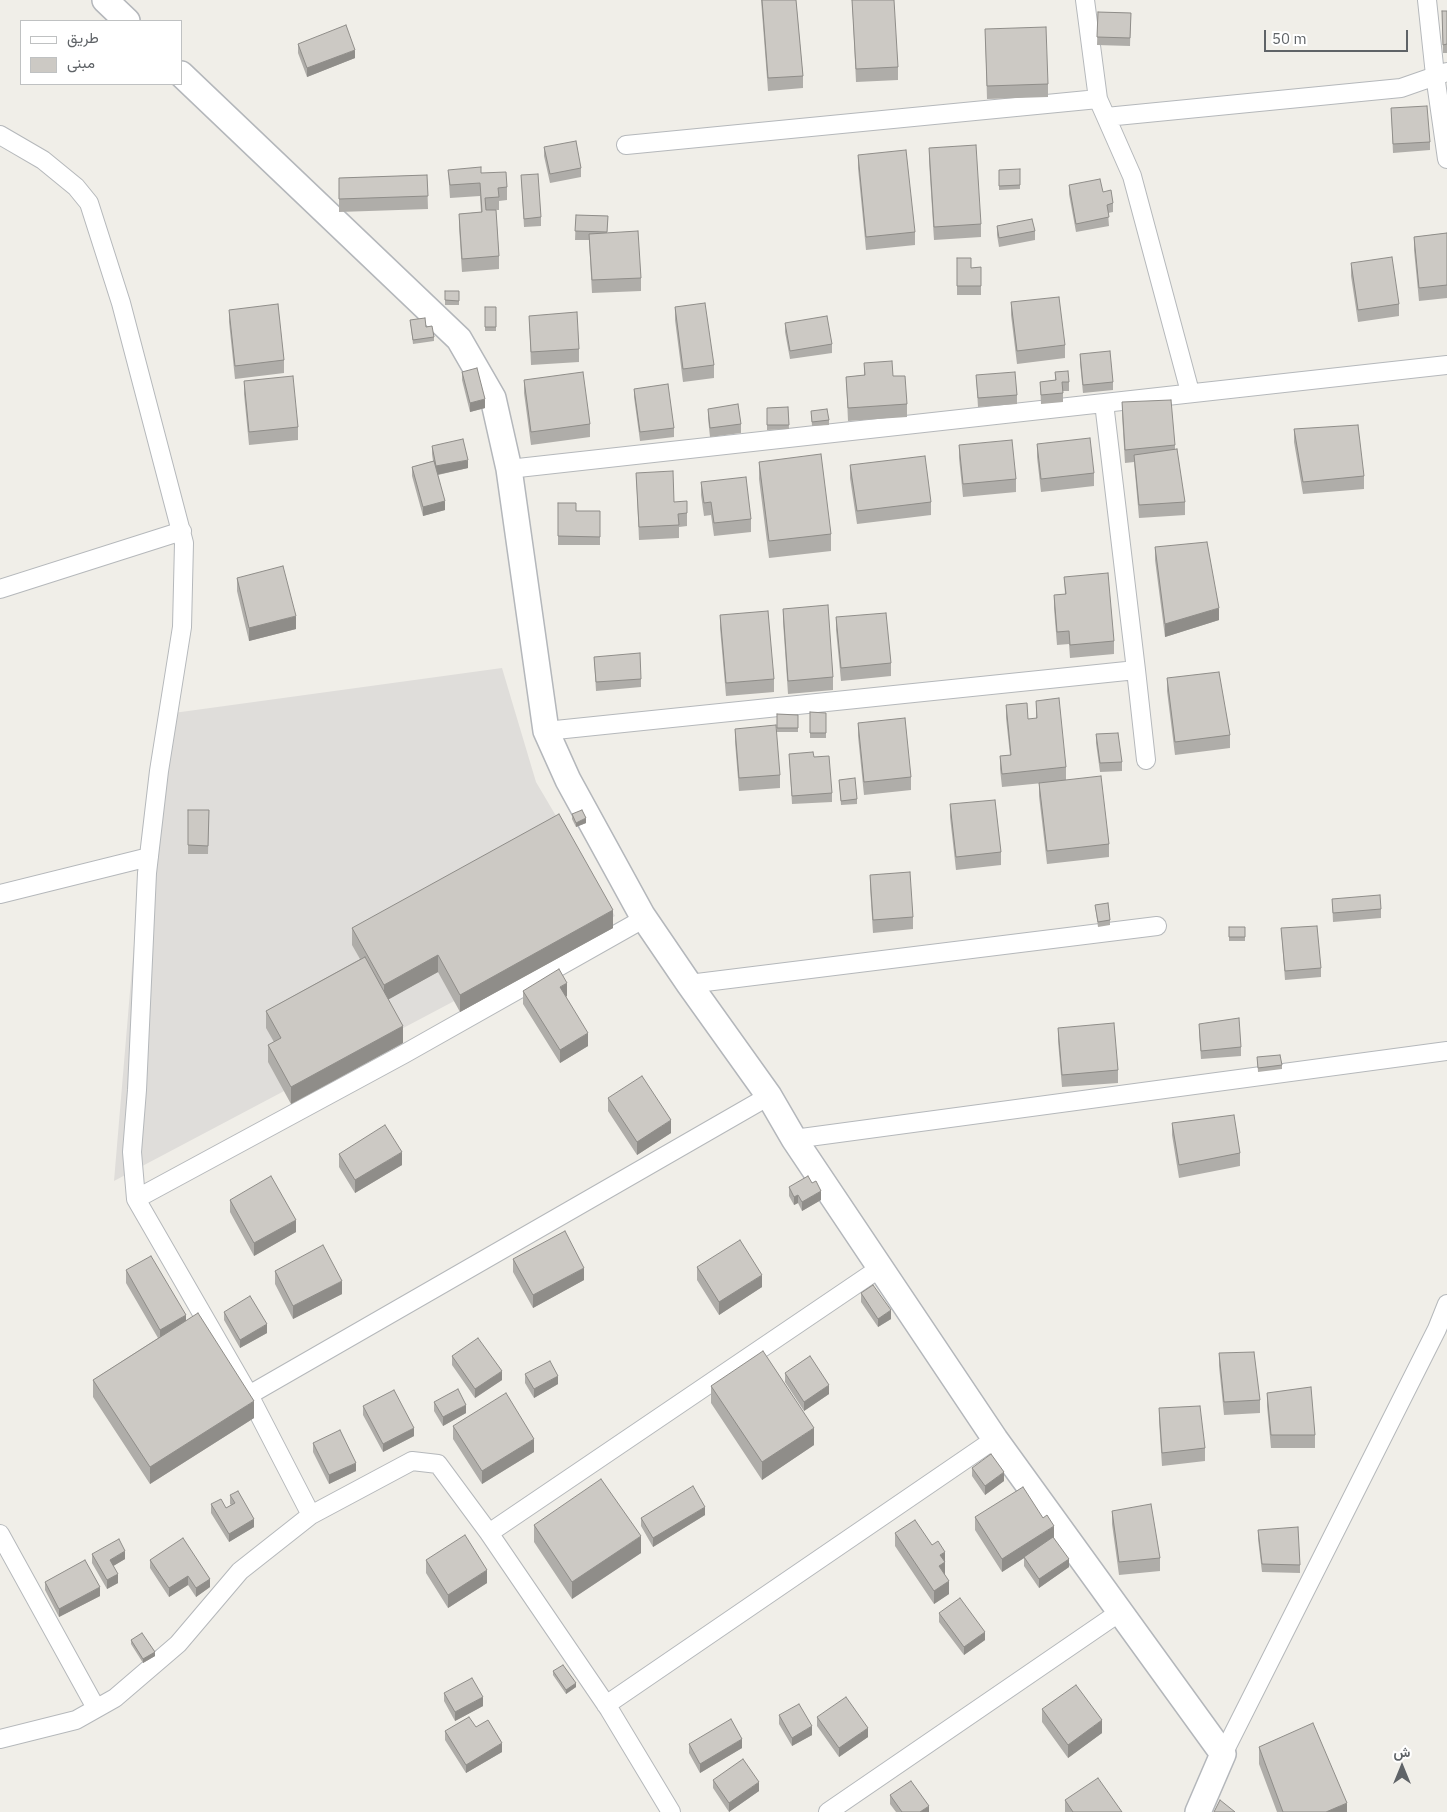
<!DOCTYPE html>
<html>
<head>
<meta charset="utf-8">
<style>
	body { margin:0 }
	#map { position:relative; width:1447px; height:1812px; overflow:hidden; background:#f0eee8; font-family:"IBM Plex Sans",Vazirmatn,sans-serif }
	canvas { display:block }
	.legend { position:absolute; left:20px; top:20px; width:162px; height:65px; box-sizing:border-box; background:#fff; border:1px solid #bfc1c2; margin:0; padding:6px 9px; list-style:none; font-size:15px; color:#5f6367 }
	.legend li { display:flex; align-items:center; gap:10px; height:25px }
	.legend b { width:25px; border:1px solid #bfc1c2 }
	.north { position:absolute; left:1377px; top:1742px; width:50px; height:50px; -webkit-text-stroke:4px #fff; paint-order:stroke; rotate:0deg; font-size:14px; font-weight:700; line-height:20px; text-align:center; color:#5f6367 }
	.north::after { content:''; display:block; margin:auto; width:18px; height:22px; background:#5f6367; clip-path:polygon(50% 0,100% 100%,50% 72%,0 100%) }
	.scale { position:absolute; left:1264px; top:30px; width:144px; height:22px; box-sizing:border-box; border:2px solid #5f6367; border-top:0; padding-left:6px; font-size:15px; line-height:18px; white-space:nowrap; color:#5f6367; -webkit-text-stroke:4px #fff; paint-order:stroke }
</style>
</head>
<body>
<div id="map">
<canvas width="1447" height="1812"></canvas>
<ul class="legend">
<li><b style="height:6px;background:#fff"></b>طريق</li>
<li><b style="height:14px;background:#ccc9c4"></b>مبنى</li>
</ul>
<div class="north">ش</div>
<div class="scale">50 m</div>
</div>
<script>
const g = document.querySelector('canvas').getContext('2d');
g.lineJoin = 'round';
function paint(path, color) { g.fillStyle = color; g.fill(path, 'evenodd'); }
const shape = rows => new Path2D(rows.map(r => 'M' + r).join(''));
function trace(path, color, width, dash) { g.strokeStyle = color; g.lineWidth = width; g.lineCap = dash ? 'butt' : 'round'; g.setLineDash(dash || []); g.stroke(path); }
paint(shape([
	[502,668,536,782,615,916,114,1181,140,873,159,715]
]), '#dfddda');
const street = shape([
	[1085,0,1098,99],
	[1427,0,1435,75,1447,159],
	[1106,117,1132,176,1190,392],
	[0,135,43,160,76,187,89,203,121,303,184,543,182,627,159,771,147,873,137,1090,132,1152,136,1199,249,1395,311,1515],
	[626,145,1098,99,1106,117,1401,88,1447,72],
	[1104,403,1136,670],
	[509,469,1447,365],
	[0,589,182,531],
	[546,731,1136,670,1146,760],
	[0,894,149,857],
	[689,984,1157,926],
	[794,1139,1447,1051],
	[136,1199,404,1054,645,918],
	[249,1395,769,1096],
	[489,1533,880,1268],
	[0,1534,96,1708],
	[606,1705,995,1439],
	[0,1739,76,1720,115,1698,178,1644,240,1571,311,1515,412,1461,438,1464,489,1533,609,1709,671,1812],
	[1223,1754,1437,1329,1447,1304],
	[828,1812,1120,1612]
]);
const secondary = shape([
	[105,0,127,21],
	[181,74,459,339,493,398,509,469,546,731,568,780,642,915,689,984,769,1096,794,1139,995,1439,1223,1754,1198,1812]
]);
trace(street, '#b5b8bb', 20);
trace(secondary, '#b4b7bb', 28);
trace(street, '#fff', 18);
trace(secondary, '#fff', 25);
paint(shape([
	[761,0,796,0,803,76,803,88,768,91],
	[852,0,898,67,898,80,856,82],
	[1442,11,1447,11,1447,53,1443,53],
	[1098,12,1131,13,1130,46,1097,45],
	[985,29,1048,84,1048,97,987,99],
	[298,44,355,58,307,77,298,53],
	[1391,108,1430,142,1430,150,1393,153],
	[544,147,581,168,581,177,550,183,544,156],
	[929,148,981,224,981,237,934,240,929,161],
	[858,155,915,232,915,245,866,250,858,168],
	[448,170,481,173,507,187,507,200,499,201,499,210,496,210,499,256,499,269,462,272,459,227,459,214,481,212,480,196,450,198],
	[999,170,1020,185,1020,189,999,190],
	[427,175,428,209,339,212,339,178],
	[521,175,541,217,541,226,524,227],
	[1069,185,1103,192,1113,203,1113,212,1108,213,1109,226,1076,232,1069,194],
	[576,215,608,216,607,233,641,278,641,291,592,293,589,240,575,240],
	[997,226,1035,231,1035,240,999,247,997,235],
	[1447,233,1447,298,1419,301,1414,250,1414,237],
	[957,258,971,268,981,267,981,295,957,295],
	[1351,263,1399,304,1399,316,1358,322,1351,276],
	[445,291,459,291,459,305,445,305],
	[1011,302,1065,345,1065,358,1017,364,1011,315],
	[485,307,496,307,496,331,485,331],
	[675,307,714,365,714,378,683,382,675,320],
	[229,310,284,360,284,373,235,379,229,322],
	[529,316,579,349,579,362,531,365],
	[410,320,426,327,434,337,434,341,413,344],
	[785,323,832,344,832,353,790,359,785,332],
	[1080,354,1113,382,1113,390,1083,393,1080,363],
	[864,363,893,376,907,404,907,417,848,421,846,377,864,375],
	[462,372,485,408,470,412,462,380],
	[1055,372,1069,382,1069,391,1063,391,1063,402,1041,404,1040,382,1055,380],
	[976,375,1017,395,1017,404,978,407],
	[524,380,590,424,590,437,531,445,524,393],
	[244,381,298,427,298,440,249,445,244,394],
	[634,389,674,428,674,437,640,441,634,397],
	[1122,402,1175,445,1175,450,1185,502,1185,515,1139,518,1134,462,1125,463,1122,415],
	[788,407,789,429,767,430,767,408],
	[708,409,741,424,741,433,710,437,708,418],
	[811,411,829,420,829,425,812,426],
	[1294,429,1364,476,1364,489,1303,494,1294,442],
	[1037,444,1094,473,1094,486,1041,492,1037,457],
	[959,445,1016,479,1016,492,963,497,959,458],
	[432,446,468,468,438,475,445,510,423,516,412,476,412,467,433,461,432,454],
	[759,462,831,534,831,551,769,558,759,479],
	[850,465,931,502,931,515,857,524,850,478],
	[636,473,674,502,687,513,687,526,679,527,679,538,639,540],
	[701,482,751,519,751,532,714,536,711,515,704,516,701,495],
	[558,503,576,511,600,511,600,545,558,545],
	[1155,547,1219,620,1165,637,1155,560],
	[1064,577,1114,641,1114,654,1070,658,1069,644,1057,645,1054,608,1054,595,1065,594],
	[237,578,296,629,249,641,237,591],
	[783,609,833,677,833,690,788,694,783,622],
	[720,615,774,679,774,692,726,696,720,628],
	[836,617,891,663,891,676,841,681,836,630],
	[594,657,641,679,641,687,596,691],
	[1167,678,1230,735,1230,748,1175,755,1167,691],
	[1036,701,1066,767,1066,780,1109,844,1109,857,1047,864,1039,796,1039,783,1053,782,1002,787,1000,769,1000,756,1010,755,1006,718,1006,705,1028,719,1036,719],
	[810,712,826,713,826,738,810,738],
	[777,714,798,715,798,732,777,732],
	[858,723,911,777,911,790,864,795,858,736],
	[735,729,780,775,780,788,739,791,735,742],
	[1096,734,1122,762,1122,771,1100,772,1096,743],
	[789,754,832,793,832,802,792,804],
	[839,780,857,799,857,804,841,805],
	[950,804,1001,852,1001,865,956,870,950,817],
	[188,810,209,810,208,854,188,854],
	[572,814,586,823,576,827,572,819],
	[870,875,913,917,913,929,873,933,870,887],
	[1332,899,1381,909,1381,918,1333,922],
	[1095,905,1110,920,1110,925,1098,927],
	[1229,927,1245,927,1245,941,1229,941],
	[352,928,613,928,460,1012,438,972,388,999,403,1043,291,1104,268,1062,268,1045,274,1042,266,1028,266,1011,360,959,352,945],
	[1281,928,1321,968,1321,977,1285,980],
	[523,991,567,996,566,997,588,1046,560,1063,523,1004],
	[1199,1024,1241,1047,1241,1056,1201,1059,1199,1033],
	[1058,1028,1118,1070,1118,1083,1062,1087,1058,1041],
	[1257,1057,1282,1065,1282,1069,1258,1072],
	[608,1098,671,1133,637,1155,608,1111],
	[1172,1123,1240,1153,1240,1166,1179,1178,1172,1135],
	[339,1154,402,1165,355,1193,339,1167],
	[789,1187,821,1200,802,1211,798,1203,794,1205,789,1196],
	[230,1200,296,1232,254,1256,230,1212],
	[513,1259,584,1280,533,1308,513,1272],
	[697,1267,762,1287,719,1315,697,1280],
	[126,1270,186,1321,254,1418,150,1484,93,1397,93,1380,158,1338,126,1283],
	[275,1271,342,1294,293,1319,275,1284],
	[861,1293,891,1319,878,1327,861,1302],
	[224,1312,267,1333,240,1348,224,1320],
	[1219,1353,1260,1400,1260,1413,1224,1415,1219,1366],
	[452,1356,502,1380,475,1398,452,1365],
	[785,1373,829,1394,804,1411,785,1382],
	[525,1374,558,1384,534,1398,525,1383],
	[711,1386,814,1445,762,1480,711,1403],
	[1267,1393,1315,1435,1315,1448,1271,1448,1267,1406],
	[434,1402,466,1413,443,1426,434,1411],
	[363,1406,414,1436,383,1452,363,1415],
	[1159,1408,1205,1448,1205,1461,1162,1466,1159,1421],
	[453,1426,534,1452,482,1484,453,1439],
	[313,1443,356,1471,329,1484,313,1452],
	[972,1468,1004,1481,985,1495,972,1476],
	[230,1495,254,1527,229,1542,211,1513,211,1504,226,1508,231,1505,230,1504],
	[1112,1511,1160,1558,1160,1571,1119,1575,1112,1524],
	[705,1515,653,1547,641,1526,641,1518],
	[975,1517,1054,1538,1069,1567,1039,1588,1024,1566,1024,1558,1002,1572,975,1530],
	[534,1525,641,1553,572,1599,534,1542],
	[1258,1530,1300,1565,1300,1573,1262,1572,1258,1539],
	[895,1533,945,1565,945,1575,949,1594,934,1604,895,1546],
	[92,1554,125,1559,113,1566,118,1583,107,1589,92,1563],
	[150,1560,210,1579,210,1587,196,1597,188,1585,169,1597,150,1568],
	[426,1560,487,1583,448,1608,426,1573],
	[45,1582,100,1596,59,1617,45,1590],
	[939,1613,985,1640,964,1655,939,1622],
	[131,1640,155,1656,143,1663,131,1644],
	[553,1671,576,1687,566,1694,553,1675],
	[444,1693,483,1706,455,1721,444,1701],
	[1042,1709,1102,1733,1068,1758,1042,1722],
	[779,1715,812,1735,792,1746,779,1724],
	[817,1717,868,1737,839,1757,817,1726],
	[476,1727,502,1752,466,1773,445,1740,445,1731],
	[689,1744,742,1748,700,1773,689,1753],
	[1259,1747,1347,1812,1277,1812,1259,1764],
	[713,1780,759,1791,729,1812,713,1788],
	[890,1795,929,1812,896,1812,890,1804],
	[1065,1800,1122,1812,1065,1812]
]), '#afada9');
paint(shape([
	[355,50,355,58,307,77,307,68],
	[485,399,485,408,470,412,470,403],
	[468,460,468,468,436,475,436,466],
	[445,501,445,510,423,516,423,507],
	[1219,608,1219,620,1165,637,1165,624],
	[296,616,296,629,249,641,249,628],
	[586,818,586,823,576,827,576,823],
	[613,910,613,928,460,1012,460,995],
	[438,955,438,972,384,1002,384,985],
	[567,983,567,996,560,1000,560,987],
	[403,1026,403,1043,291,1104,291,1087],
	[588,1033,588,1046,560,1063,560,1050],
	[671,1120,671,1133,637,1155,637,1142],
	[402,1152,402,1165,355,1193,355,1180],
	[821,1191,821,1200,802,1211,802,1202],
	[798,1195,798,1203,794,1205,794,1197],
	[296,1220,296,1232,254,1256,254,1243],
	[584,1268,584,1280,533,1308,533,1295],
	[762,1275,762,1287,719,1315,719,1302],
	[342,1281,342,1294,293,1319,293,1306],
	[891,1310,891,1319,878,1327,878,1319],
	[186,1315,186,1328,160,1342,160,1330],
	[267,1324,267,1333,240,1348,240,1340],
	[502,1371,502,1380,475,1398,475,1389],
	[558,1376,558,1384,534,1398,534,1389],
	[829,1385,829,1394,804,1411,804,1402],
	[254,1401,254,1418,150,1484,150,1467],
	[466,1405,466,1413,443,1426,443,1417],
	[414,1428,414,1436,383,1452,383,1444],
	[814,1428,814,1445,762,1480,762,1462],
	[534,1439,534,1452,482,1484,482,1471],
	[356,1463,356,1471,329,1484,329,1475],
	[1004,1472,1004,1481,985,1495,985,1486],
	[705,1507,705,1515,653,1547,653,1538],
	[254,1519,254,1527,229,1542,229,1534],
	[1054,1526,1054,1539,1002,1572,1002,1559],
	[641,1536,641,1553,572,1599,572,1582],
	[125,1551,125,1559,110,1568,110,1560],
	[945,1552,945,1575,939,1566,940,1555],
	[1069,1559,1069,1567,1039,1588,1039,1579],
	[487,1570,487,1583,448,1608,448,1595],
	[118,1574,118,1583,107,1589,107,1580],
	[188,1576,188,1585,169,1597,169,1588],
	[210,1579,210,1587,196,1597,196,1588],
	[949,1581,949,1594,934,1604,934,1591],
	[100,1587,100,1596,59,1617,59,1609],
	[985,1632,985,1640,964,1655,964,1647],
	[155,1652,155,1656,143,1663,143,1659],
	[576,1683,576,1687,566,1694,566,1690],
	[483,1697,483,1706,455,1721,455,1712],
	[1102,1720,1102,1733,1068,1758,1068,1745],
	[812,1726,812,1735,792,1746,792,1738],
	[868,1728,868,1737,839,1757,839,1748],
	[742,1739,742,1748,700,1773,700,1764],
	[502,1743,502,1752,466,1773,466,1765],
	[759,1782,759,1791,729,1812,729,1803],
	[1347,1803,1347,1812,1326,1812],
	[929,1806,929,1812,920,1812]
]), '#8f8d89');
const building = shape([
	[762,0,796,0,803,76,768,78,762,0],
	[852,0,894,0,898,67,856,69,852,0],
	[1442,11,1447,11,1447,44,1443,45,1442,11],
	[1098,12,1131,13,1130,38,1097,37,1098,12],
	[346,25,355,50,307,68,298,44,346,25],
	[1046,27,1048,84,987,86,985,29,1046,27],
	[1427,106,1430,142,1393,144,1391,108,1427,106],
	[576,141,581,168,550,174,544,147,576,141],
	[976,145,981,224,934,227,929,148,976,145],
	[906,150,915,232,866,237,858,155,906,150],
	[481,167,481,173,506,172,507,187,498,188,499,197,485,198,486,210,496,210,499,256,462,259,459,214,482,212,480,183,450,185,448,170,481,167],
	[1020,169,1020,185,999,186,999,170,1020,169],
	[538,174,541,217,524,219,521,175,538,174],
	[427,175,428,196,339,199,339,178,427,175],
	[1100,179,1103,192,1111,190,1113,203,1107,205,1109,217,1076,224,1069,185,1100,179],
	[576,215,608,216,607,232,575,231,576,215],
	[1032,219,1035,231,999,238,997,226,1032,219],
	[638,231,641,278,592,280,589,234,638,231],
	[1447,233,1447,285,1419,288,1414,237,1447,233],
	[1392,257,1399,304,1358,310,1351,263,1392,257],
	[957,258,971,258,971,268,981,267,981,286,957,286,957,258],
	[445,291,459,291,459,301,445,300,445,291],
	[1059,297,1065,345,1017,351,1011,302,1059,297],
	[705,303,714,365,683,369,675,307,705,303],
	[278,304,284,360,235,366,229,310,278,304],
	[485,307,496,307,496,327,485,327,485,307],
	[577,312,579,349,531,352,529,316,577,312],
	[827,316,832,344,790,351,785,323,827,316],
	[425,318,426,327,432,326,434,337,413,340,410,320,425,318],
	[1110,351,1113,382,1083,385,1080,354,1110,351],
	[892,361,893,376,905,376,907,404,848,408,846,377,865,375,864,363,892,361],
	[477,368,485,399,470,403,462,372,477,368],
	[1068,371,1069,382,1062,382,1063,393,1041,395,1040,382,1056,380,1055,372,1068,371],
	[583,372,590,424,531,432,524,380,583,372],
	[1015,372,1017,395,978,398,976,375,1015,372],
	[293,376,298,427,249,432,244,381,293,376],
	[668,384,674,428,640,432,634,389,668,384],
	[1171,400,1175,445,1125,450,1122,402,1171,400],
	[738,404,741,424,710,428,708,409,738,404],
	[788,407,789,425,767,425,767,408,788,407],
	[827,409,829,420,812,422,811,411,827,409],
	[1358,425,1364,476,1303,482,1294,429,1358,425],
	[1090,438,1094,473,1041,479,1037,444,1090,438],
	[463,439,468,460,436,466,432,446,463,439],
	[1012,440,1016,479,963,484,959,445,1012,440],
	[1177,449,1185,502,1139,505,1134,455,1177,449],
	[821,454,831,534,769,541,759,462,821,454],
	[925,456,931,502,857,511,850,465,925,456],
	[434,461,445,501,423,507,412,467,434,461],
	[673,471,674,502,687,501,687,513,678,514,679,525,639,527,636,473,673,471],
	[746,477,751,519,714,523,711,502,704,503,701,482,746,477],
	[558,503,576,503,576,511,600,511,600,537,558,536,558,503],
	[1207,542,1219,608,1165,624,1155,547,1207,542],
	[283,566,296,616,249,628,237,578,283,566],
	[1108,573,1114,641,1070,645,1069,631,1057,632,1054,595,1066,594,1064,577,1108,573],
	[828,605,833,677,788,681,783,609,828,605],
	[768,611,774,679,726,683,720,615,768,611],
	[886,613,891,663,841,668,836,617,886,613],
	[640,653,641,679,596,682,594,657,640,653],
	[1219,672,1230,735,1175,742,1167,678,1219,672],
	[1059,698,1066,767,1002,774,1000,756,1011,755,1006,705,1027,703,1028,719,1037,718,1036,701,1059,698],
	[810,712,826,713,826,733,810,733,810,712],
	[777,714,798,715,798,728,777,728,777,714],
	[905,718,911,777,864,782,858,723,905,718],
	[776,725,780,775,739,778,735,729,776,725],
	[1118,733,1122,762,1100,763,1096,734,1118,733],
	[813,752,814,757,829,756,832,793,792,796,789,754,813,752],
	[1101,776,1109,844,1047,851,1039,783,1101,776],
	[855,778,857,799,841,801,839,780,855,778],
	[995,800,1001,852,956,857,950,804,995,800],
	[188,810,209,810,208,846,188,845,188,810],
	[582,810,586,818,576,823,572,814,582,810],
	[559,814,613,910,460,995,438,955,384,985,352,928,559,814],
	[910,872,913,917,873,920,870,875,910,872],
	[1380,895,1381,909,1333,913,1332,899,1380,895],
	[1108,903,1110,920,1098,922,1095,905,1108,903],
	[1317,926,1321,968,1285,971,1281,928,1317,926],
	[1229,927,1245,927,1245,937,1229,937,1229,927],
	[365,957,403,1026,291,1087,268,1045,281,1038,266,1011,365,957],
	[559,969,567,983,560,987,588,1033,560,1050,523,991,559,969],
	[1239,1018,1241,1047,1201,1051,1199,1024,1239,1018],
	[1114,1023,1118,1070,1062,1075,1058,1028,1114,1023],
	[1280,1055,1282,1065,1258,1068,1257,1057,1280,1055],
	[642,1076,671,1120,637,1142,608,1098,642,1076],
	[1234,1115,1240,1153,1179,1165,1172,1123,1234,1115],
	[385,1125,402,1152,355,1180,339,1154,385,1125],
	[271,1176,296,1220,254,1243,230,1200,271,1176],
	[808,1176,812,1183,816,1181,821,1191,802,1202,798,1195,794,1197,789,1187,808,1176],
	[565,1231,584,1268,533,1295,513,1259,565,1231],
	[740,1240,762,1275,719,1302,697,1267,740,1240],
	[323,1245,342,1281,293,1306,275,1271,323,1245],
	[151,1256,186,1315,160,1330,126,1270,151,1256],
	[873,1285,891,1310,878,1319,861,1293,873,1285],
	[250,1296,267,1324,240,1340,224,1312,250,1296],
	[198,1313,254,1401,150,1467,93,1380,198,1313],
	[478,1338,502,1371,475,1389,452,1356,478,1338],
	[763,1351,814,1428,762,1462,711,1386,763,1351],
	[1254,1352,1260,1400,1224,1402,1219,1353,1254,1352],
	[810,1356,829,1385,804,1402,785,1373,810,1356],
	[550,1361,558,1376,534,1389,525,1374,550,1361],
	[1311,1387,1315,1435,1271,1435,1267,1393,1311,1387],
	[458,1389,466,1405,443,1417,434,1402,458,1389],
	[394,1390,414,1428,383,1444,363,1406,394,1390],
	[506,1393,534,1439,482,1471,453,1426,506,1393],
	[1200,1406,1205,1448,1162,1453,1159,1408,1200,1406],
	[340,1430,356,1463,329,1475,313,1443,340,1430],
	[991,1454,1004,1472,985,1486,972,1468,991,1454],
	[601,1479,641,1536,572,1582,534,1525,601,1479],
	[693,1486,705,1507,653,1538,641,1518,693,1486],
	[1023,1487,1043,1518,1047,1515,1054,1526,1002,1559,975,1517,1023,1487],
	[238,1491,254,1519,229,1534,211,1504,221,1499,226,1508,235,1503,230,1495,238,1491],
	[1151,1504,1160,1558,1119,1562,1112,1511,1151,1504],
	[915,1520,932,1545,938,1541,945,1552,940,1555,945,1562,939,1566,949,1581,934,1591,895,1533,915,1520],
	[1298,1527,1300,1565,1262,1564,1258,1530,1298,1527],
	[465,1535,487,1570,448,1595,426,1560,465,1535],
	[1053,1537,1069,1559,1039,1579,1024,1557,1053,1537],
	[183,1538,210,1579,196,1588,188,1576,169,1588,150,1560,183,1538],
	[119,1539,125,1551,110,1560,118,1574,107,1580,92,1554,119,1539],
	[85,1560,100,1587,59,1609,45,1582,85,1560],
	[960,1598,985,1632,964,1647,939,1613,960,1598],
	[142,1633,155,1652,143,1659,131,1640,142,1633],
	[563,1665,576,1683,566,1690,553,1671,563,1665],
	[472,1678,483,1697,455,1712,444,1693,472,1678],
	[1076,1685,1102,1720,1068,1745,1042,1709,1076,1685],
	[846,1697,868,1728,839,1748,817,1717,846,1697],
	[799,1704,812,1726,792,1738,779,1715,799,1704],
	[469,1717,476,1727,488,1720,502,1743,466,1765,445,1731,469,1717],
	[731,1719,742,1739,700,1764,689,1744,731,1719],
	[1313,1723,1347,1803,1326,1812,1283,1812,1259,1747,1313,1723],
	[743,1759,759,1782,729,1803,713,1780,743,1759],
	[1098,1778,1122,1812,1073,1812,1065,1800,1098,1778],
	[911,1781,929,1806,920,1812,902,1812,890,1795,911,1781],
	[1220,1800,1235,1812,1214,1812,1220,1800]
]);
paint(building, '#ccc9c4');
trace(building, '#8f8d89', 1);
</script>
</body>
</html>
